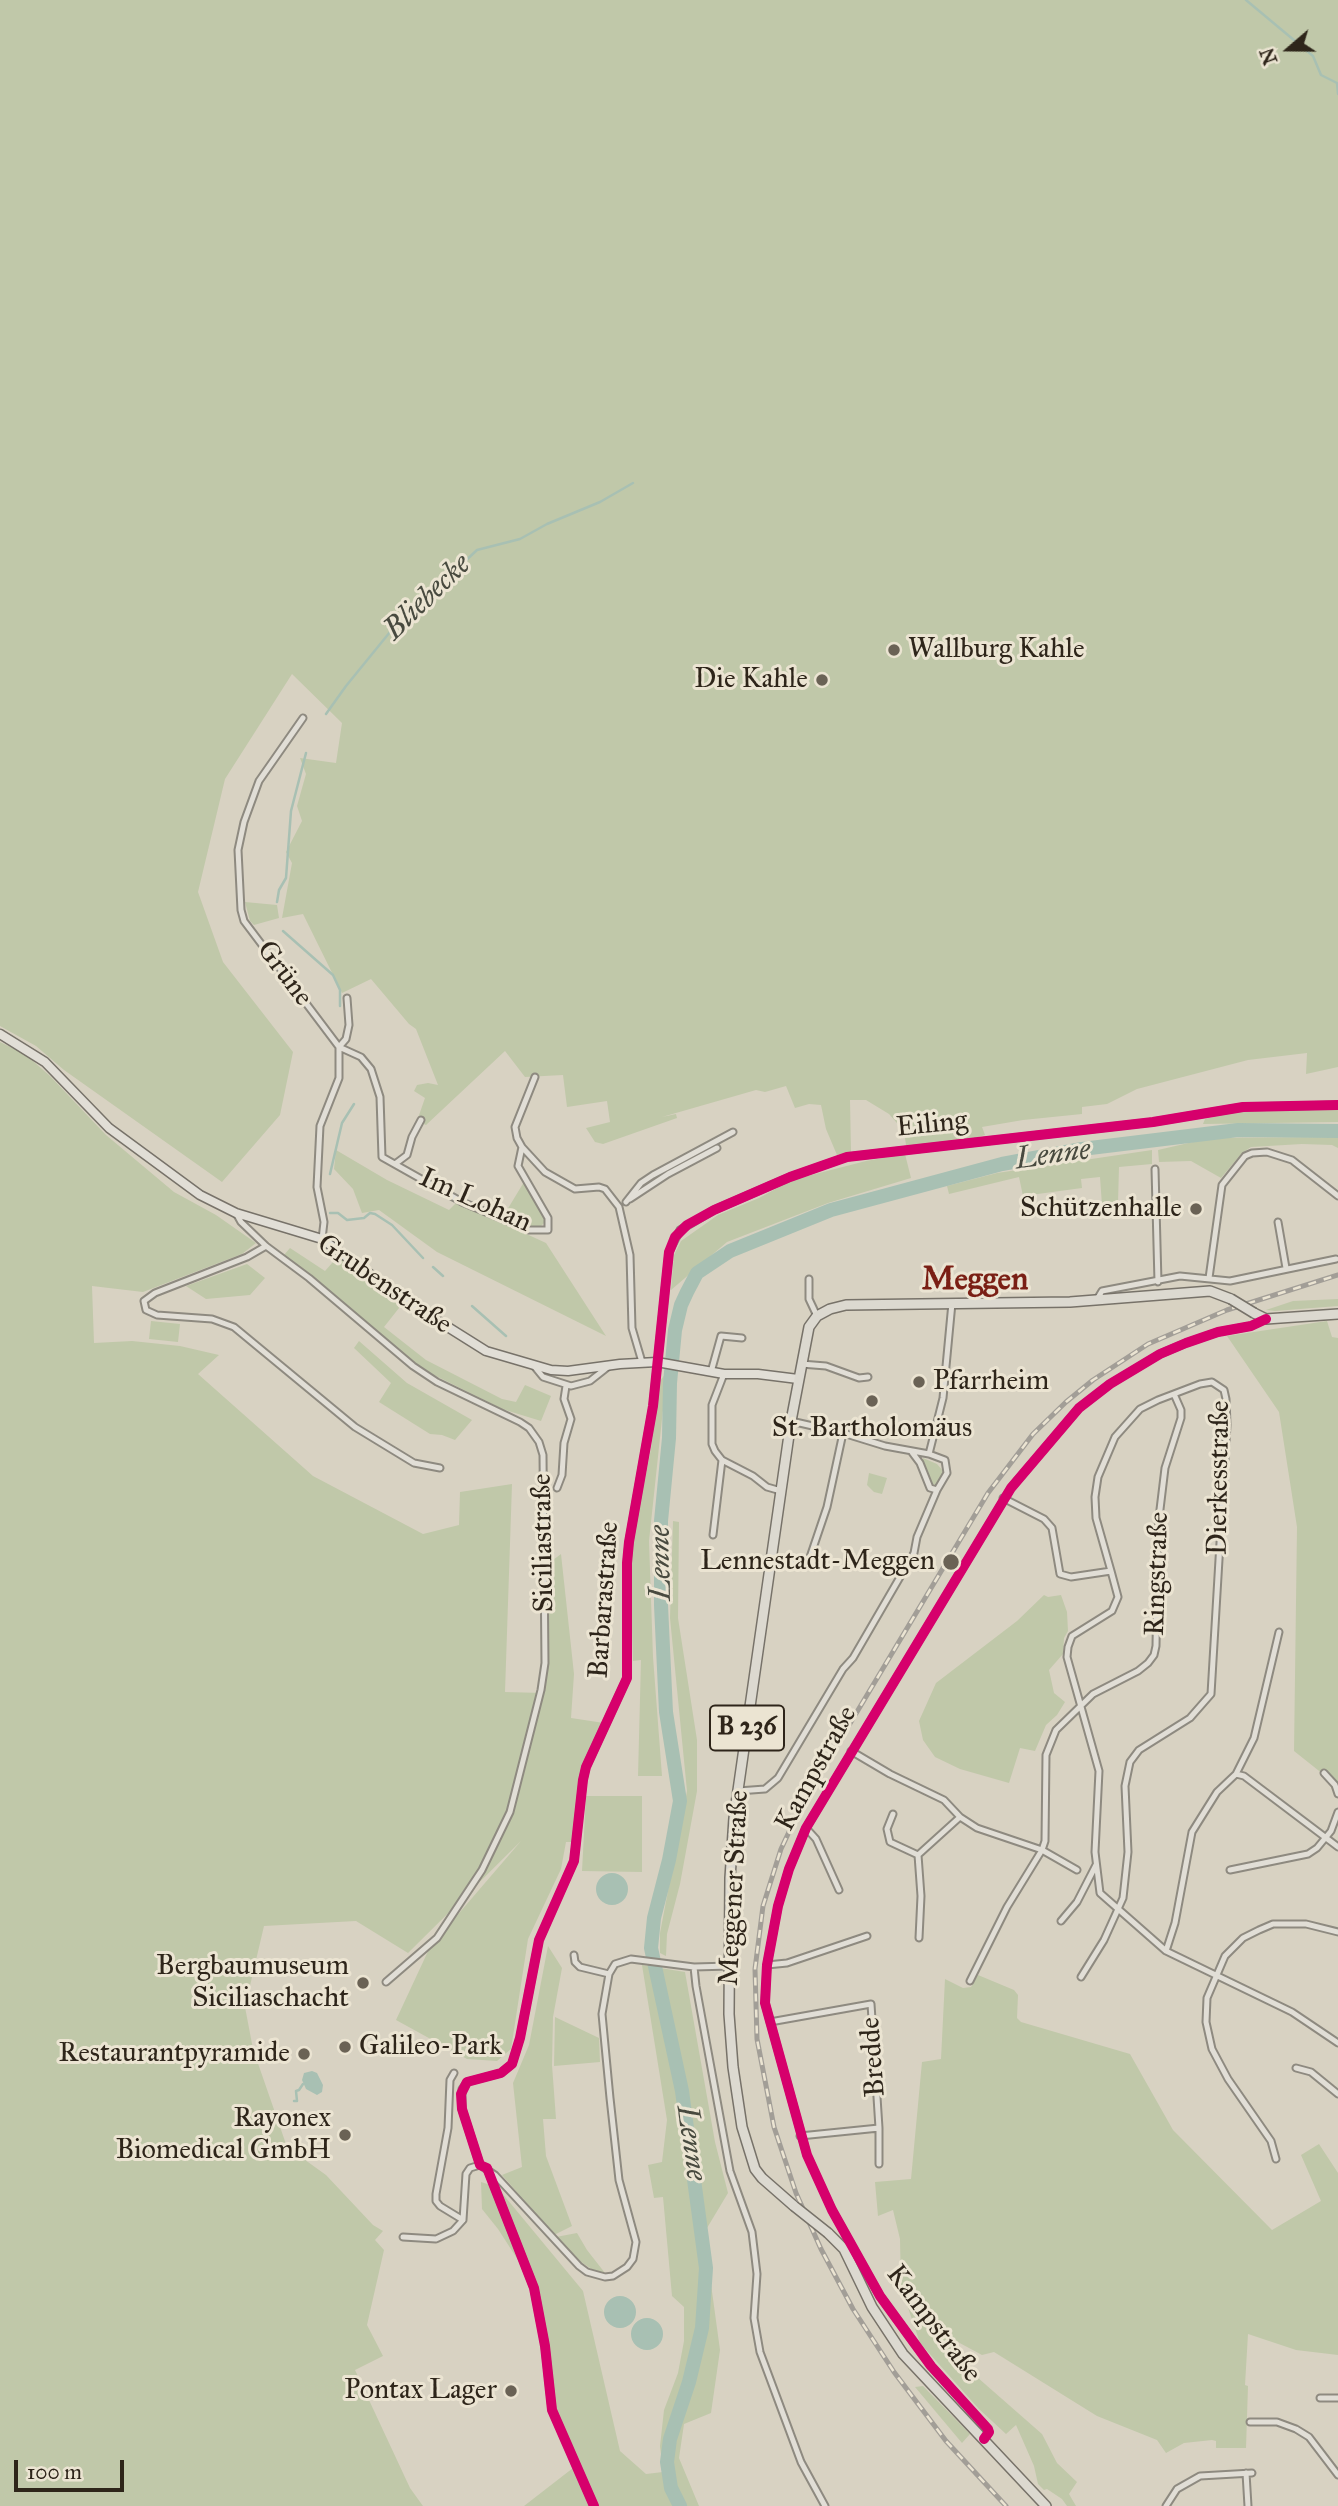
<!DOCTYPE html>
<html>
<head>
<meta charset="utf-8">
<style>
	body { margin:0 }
	#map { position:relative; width:1338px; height:2506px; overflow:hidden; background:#d8d2c2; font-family:"IM FELL Great Primer",serif }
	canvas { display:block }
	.north { position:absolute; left:1254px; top:14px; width:70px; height:70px; -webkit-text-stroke:5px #ebe4d2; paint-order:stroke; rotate:250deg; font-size:19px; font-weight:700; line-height:28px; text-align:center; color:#2e251a }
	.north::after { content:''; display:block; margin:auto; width:24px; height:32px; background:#2e251a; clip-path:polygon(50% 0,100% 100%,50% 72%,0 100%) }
	.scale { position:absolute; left:14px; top:2460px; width:110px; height:32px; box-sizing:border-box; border:4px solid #2e251a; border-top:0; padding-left:9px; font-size:21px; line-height:24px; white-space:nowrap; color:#2e251a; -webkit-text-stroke:5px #ebe4d2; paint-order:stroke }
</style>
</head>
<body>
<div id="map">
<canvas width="1338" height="2506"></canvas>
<div class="north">N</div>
<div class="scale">100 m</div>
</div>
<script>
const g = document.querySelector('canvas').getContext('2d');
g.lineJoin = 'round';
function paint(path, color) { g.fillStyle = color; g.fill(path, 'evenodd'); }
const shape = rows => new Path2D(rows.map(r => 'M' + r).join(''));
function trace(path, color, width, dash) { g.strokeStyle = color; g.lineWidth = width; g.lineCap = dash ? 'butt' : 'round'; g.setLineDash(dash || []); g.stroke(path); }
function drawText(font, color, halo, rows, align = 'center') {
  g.font = font + ' "IM FELL Great Primer",serif'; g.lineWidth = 6; g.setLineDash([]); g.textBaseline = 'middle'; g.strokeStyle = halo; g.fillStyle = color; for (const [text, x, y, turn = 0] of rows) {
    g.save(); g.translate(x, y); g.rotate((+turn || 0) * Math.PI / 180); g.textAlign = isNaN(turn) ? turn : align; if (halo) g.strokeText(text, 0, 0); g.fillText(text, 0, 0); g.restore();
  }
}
paint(shape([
	[0,0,1338,0,1338,1067,1306,1074,1307,1053,1248,1060,1137,1089,1107,1104,1082,1107,1082,1114,1023,1120,982,1127,985,1135,968,1140,955,1140,909,1147,906,1145,904,1131,889,1114,866,1100,850,1100,851,1152,837,1155,826,1129,821,1105,809,1104,795,1108,786,1086,765,1092,756,1090,662,1117,676,1114,677,1118,603,1144,595,1142,586,1128,610,1122,607,1101,567,1107,563,1075,525,1077,505,1051,426,1125,417,1121,425,1098,414,1091,417,1085,428,1083,438,1085,416,1029,409,1024,371,979,342,993,303,914,282,918,292,863,286,852,302,821,297,806,306,774,300,758,336,763,342,723,292,674,225,779,198,892,223,962,293,1052,280,1115,222,1182,64,1070,36,1046,0,1026],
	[245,902,277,905,279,918,254,925,250,921],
	[0,1042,25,1054,50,1076,106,1135,174,1192,216,1215,256,1243,242,1254,143,1292,92,1286,94,1343,132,1341,180,1346,219,1355,198,1374,313,1476,423,1534,459,1525,460,1492,512,1484,505,1692,543,1693,549,1563,561,1554,574,1674,571,1718,604,1723,583,1765,578,1792,576,1842,566,1842,561,1869,528,1939,511,2049,497,2061,467,2059,396,2020,430,1947,521,1841,408,1953,356,1921,264,1926,245,2007,253,2049,287,2147,326,2175,373,2225,383,2231,375,2240,384,2250,367,2325,383,2356,355,2370,410,2488,423,2506,0,2506],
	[1338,1109,1338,1122,1203,1124,1205,1119,1243,1110],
	[1331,1137,1338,1138,1338,1148,1332,1145,1302,1144,1251,1147,1242,1153,1221,1178,1191,1161,1159,1162,1158,1150,1210,1138],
	[336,1150,387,1180,449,1210,457,1202,546,1243,606,1336,437,1252,379,1210,362,1213,353,1189,334,1169],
	[1152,1150,1152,1164,1119,1167,1118,1203,1102,1205,1100,1177,1081,1179,1082,1188,1023,1196,1019,1177,949,1194,947,1186,997,1173],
	[905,1154,911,1178,828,1203,727,1242,671,1290,674,1255,681,1241,718,1215,759,1198,792,1180,866,1161],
	[524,1182,543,1214,545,1222,540,1227,532,1228,504,1215],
	[290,1248,325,1271,340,1254,403,1303,384,1327,426,1360,502,1399,516,1402,525,1385,551,1396,541,1421,502,1409,424,1370,284,1255],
	[247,1264,265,1278,250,1295,206,1299,186,1286],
	[1338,1299,1338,1306,1275,1311,1266,1310,1293,1301],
	[151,1321,180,1324,178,1342,149,1339],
	[1327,1321,1332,1337,1338,1338,1338,1786,1294,1751,1297,1527,1279,1412,1227,1336],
	[359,1341,407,1383,472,1420,455,1440,442,1435,430,1434,379,1402,391,1383,354,1348],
	[667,1372,649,1541,653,1657,662,1776,638,1776,641,1660,633,1661,630,1565,636,1523,651,1449,659,1382],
	[923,1458,937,1464,943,1471,938,1485,930,1484,922,1463],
	[869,1473,887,1478,882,1494,874,1492,867,1485],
	[673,1521,679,1522,678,1618,697,1740,697,1791,680,1884,667,1934,666,1956,660,1953,660,1933,687,1791,670,1618],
	[1044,1595,1048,1597,1061,1595,1067,1612,1068,1631,1064,1638,1063,1654,1049,1670,1054,1693,1065,1702,1057,1715,1046,1725,1035,1751,1020,1748,1009,1783,960,1769,935,1757,923,1740,919,1721,936,1683,1017,1621],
	[586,1796,642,1796,642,1872,582,1871],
	[548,1946,562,1968,553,2017,552,2065,556,2119,543,2119,546,2156,572,2226,554,2235,502,2175,522,2167,513,2083,529,2045],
	[642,1965,685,1972,715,2142,728,2193,704,2233,720,2350,711,2413,684,2424,679,2458,699,2506,596,2506,553,2404,536,2288,498,2229,482,2209,481,2182,497,2187,583,2291,620,2451,646,2474,663,2472,660,2446,664,2410,678,2373,684,2341,684,2307,672,2296,663,2197,654,2198,648,2165,662,2162,667,2120],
	[978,1975,1014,1990,1018,1995,1017,2018,1021,2022,1130,2054,1173,2130,1272,2230,1321,2201,1301,2155,1319,2144,1338,2173,1338,2355,1296,2350,1248,2334,1245,2385,1248,2386,1246,2448,1216,2448,1216,2441,1212,2440,1184,2443,1166,2453,1157,2440,1097,2416,994,2352,982,2355,956,2341,961,2356,977,2377,1042,2434,1057,2463,1077,2482,1069,2494,1076,2506,1067,2506,1062,2499,1047,2489,1044,2490,1038,2484,1034,2466,1016,2425,1006,2434,979,2409,920,2343,901,2287,900,2239,893,2210,878,2216,875,2182,911,2179,922,2062,941,2059,945,1979,963,1988,971,1987],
	[555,2017,599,2038,600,2062,554,2066],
	[577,2233,587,2250,605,2273,593,2270,581,2262,556,2237],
	[923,2386,970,2434,962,2443,915,2387],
	[573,2468,590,2506,524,2506]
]), '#c0c8a9');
paint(shape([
	'596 1889a16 16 0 1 1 32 0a16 16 0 1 1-32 0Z',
	[312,2071,317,2073,323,2085,322,2092,317,2095,306,2089,302,2080,304,2073],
	'604 2312a16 16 0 1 1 32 0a16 16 0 1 1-32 0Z',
	'631 2334a16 16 0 1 1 32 0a16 16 0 1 1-32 0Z'
]), '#a8c0b3');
trace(shape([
	[1246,0,1313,56,1321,75,1337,83,1338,94],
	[326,714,346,686,390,632,477,550,520,539,547,524,600,502,633,483],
	[277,902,279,890,286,878,291,811,306,753],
	[283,931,333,975,340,990,340,1006],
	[330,1174,342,1123,354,1104],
	[330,1213,338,1213,347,1220,364,1218,370,1213,375,1214,392,1225,423,1258],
	[433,1267,443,1276],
	[472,1306,506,1336],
	[294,2101,297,2101,296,2091,299,2090,303,2084]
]), '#a8c0b3', 2.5);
trace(shape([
	[680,2506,671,2488,667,2462,670,2439,689,2382,702,2328,706,2268,682,2091,651,1948,654,1918,669,1860,680,1801,666,1712,661,1605,661,1521,669,1438,670,1383,675,1330,681,1305,687,1292,697,1273,730,1251,831,1210,1002,1164,1082,1149,1238,1130,1338,1131]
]), '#a8c0b3', 14);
const street = shape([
	[303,718,259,781,244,822,238,850,241,910,244,921,339,1047,339,1078,320,1126,317,1187,324,1222,322,1239],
	[347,998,349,1025,346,1039,339,1047,361,1057,371,1069,380,1097,382,1157,462,1202,529,1230,548,1230,548,1218,518,1166,522,1147],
	[535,1077,515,1127,517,1138,522,1147,545,1172,575,1189,599,1187,605,1189,619,1207,630,1255,632,1328,642,1362],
	[395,1164,407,1155,412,1137,421,1120],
	[1155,1169,1158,1282],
	[630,1199,668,1174,717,1148],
	[626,1202,641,1183,653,1175,733,1132],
	[236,1213,241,1222,266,1246,309,1278,413,1366,437,1382,520,1422,529,1428,539,1442,543,1455,545,1663,541,1690,510,1812,482,1870,437,1938,386,1982],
	[1278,1222,1286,1268],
	[266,1246,247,1257,155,1293,144,1301,146,1310,157,1315,212,1319,234,1327,355,1427,414,1463,440,1468],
	[1209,1278,1222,1185,1245,1156,1252,1153,1267,1152,1292,1160,1338,1196],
	[809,1279,809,1299,817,1316],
	[1096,1301,1102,1291,1180,1276,1230,1281,1336,1259],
	[801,1364,826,1366,859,1378,868,1377],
	[534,1366,543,1377,571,1386,590,1381,609,1366],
	[711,1372,721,1336,742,1338],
	[724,1374,712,1405,712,1444,715,1451,722,1460,753,1476,767,1487,781,1491],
	[791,1421,843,1433,885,1446,929,1454,945,1460,947,1473,937,1490,930,1488,920,1463,911,1451],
	[929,1454,943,1398,952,1303],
	[557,1488,562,1475,564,1443,571,1419,564,1399,566,1386],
	[1003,1498,1044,1519,1052,1528,1060,1574,1071,1577,1111,1571,1096,1518,1095,1497,1098,1477,1115,1437,1140,1409,1158,1400,1200,1384,1212,1382,1224,1390,1226,1399,1227,1425,1211,1694,1190,1718,1139,1750,1130,1762,1125,1786,1128,1852,1123,1898,1104,1940,1081,1977],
	[713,1535,722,1460],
	[771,1560,807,1566,827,1507,843,1433],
	[1111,1571,1118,1597,1112,1611,1072,1636,1068,1647,1067,1657,1099,1771,1095,1852,1100,1893,1166,1951,1292,2012,1338,2043],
	[851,1751,890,1774,944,1800,960,1817,977,1828,1042,1850,1077,1870],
	[1324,1773,1335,1785,1338,1794],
	[1236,1774,1244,1776,1338,1847],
	[738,1791,765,1789,778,1778,843,1669,853,1658,914,1553,917,1537,937,1490],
	[893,1814,887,1829,890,1842,918,1855,960,1817],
	[806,1828,816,1839,839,1890],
	[918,1855,921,1896,919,1938],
	[1230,1870,1308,1854,1317,1848,1331,1831,1338,1812],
	[1061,1921,1077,1902,1096,1865],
	[1166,1951,1175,1923,1192,1832,1217,1792,1236,1774,1254,1738,1279,1632],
	[574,1955,575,1962,580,1967,609,1974],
	[767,1965,787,1963,867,1936],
	[694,1967,696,1986,730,2171,752,2232,757,2274,754,2318,760,2352,801,2462,825,2506],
	[970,1981,1007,1907,1042,1850,1045,1841,1046,1755,1056,1730,1093,1694,1138,1671,1148,1663,1154,1655,1156,1646,1158,1526,1165,1468,1181,1418,1181,1410,1174,1394],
	[770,2022,871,2004,879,2128,879,2164],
	[1296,2068,1311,2072,1338,2094],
	[454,2073,450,2080,448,2128,436,2194,436,2201,440,2206,463,2220],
	[800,2136,879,2128],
	[1276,2159,1271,2141,1228,2079,1212,2049,1206,2022,1207,1998,1225,1956,1243,1938,1259,1930,1273,1924,1306,1924,1338,1932],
	[480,2165,462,2109,462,2089,467,2082,501,2073,512,2064,520,2038,539,1940,574,1861,583,1780,586,1767,627,1678,627,1563,629,1542,653,1406,669,1252,680,1230,714,1210,790,1177,847,1157,1153,1122,1243,1107,1338,1105],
	[480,2165,495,2175,579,2266,587,2272,605,2277,613,2276,627,2267,633,2259,636,2242,619,2180,610,2098,602,2014,609,1974,615,1964,631,1959,694,1967,730,1966],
	[487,2168,534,2288,545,2346,552,2410,594,2506],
	[463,2220,466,2174,470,2168,480,2165],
	[403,2237,436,2239,453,2231,463,2220],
	[1320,2398,1338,2398],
	[1250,2422,1277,2422,1296,2429,1309,2437,1338,2475],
	[984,2439,989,2432,988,2429,931,2366,880,2296,832,2210,807,2155,765,2003,767,1965,778,1906,789,1869,806,1828,1011,1488,1079,1408,1110,1384,1160,1354,1186,1343,1218,1332,1251,1326,1266,1319],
	[1246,2473,1248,2506],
	[1166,2506,1177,2489,1200,2476,1252,2473]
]);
const secondary = shape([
	[0,1034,45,1062,109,1128,200,1195,236,1213,322,1239,408,1302,486,1351,551,1370,568,1371,620,1364,657,1362,724,1374,758,1374,798,1379]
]);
const primary = shape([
	[1254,1313,1266,1319,1338,1314],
	[794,2206,762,2178,755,2169,742,2127,733,2067,729,2014,730,1878,734,1818,791,1421,809,1327,817,1316,830,1309,846,1305,1070,1302,1210,1291,1231,1299],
	[828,2233,844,2249,872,2307,903,2354,1046,2506]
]);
trace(street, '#8e8a80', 9);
trace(secondary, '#777269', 11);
trace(primary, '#777269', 12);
trace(street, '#e1ded6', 5);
trace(secondary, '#e1ded6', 8);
trace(primary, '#dcd9d0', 9);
const rail = shape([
	[1006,2506,946,2441,894,2372,853,2309,821,2249,796,2193,774,2127,757,2039,755,1969,763,1906,781,1849,803,1802,988,1493,1033,1434,1066,1402,1093,1380,1148,1344,1227,1310,1338,1275]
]);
trace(rail, '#a29e97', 5);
trace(rail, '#ebe4d2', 2.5, [8]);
const primaryBridge = shape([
	[1231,1299,1254,1313],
	[794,2206,828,2233]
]);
trace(primaryBridge, '#777269', 12, []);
trace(primaryBridge, '#dcd9d0', 9);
trace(shape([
	[984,2439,989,2432,988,2429,931,2366,880,2296,832,2210,807,2155,765,2003,767,1965,778,1906,789,1869,806,1828,1011,1488,1079,1408,1110,1384,1160,1354,1186,1343,1218,1332,1251,1326,1266,1319],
	[594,2506,552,2410,545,2346,534,2288,487,2168,480,2165,462,2109,461,2094,467,2082,501,2073,512,2064,520,2038,539,1940,574,1861,583,1780,586,1767,627,1678,627,1563,629,1542,653,1406,669,1252,675,1237,687,1225,714,1210,790,1177,847,1157,1153,1122,1243,1107,1338,1105]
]), '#d6006c', 10);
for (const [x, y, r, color] of [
	[894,650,7,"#6a6255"],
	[822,680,7,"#6a6255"],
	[1196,1209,7,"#6a6255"],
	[919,1382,7,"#6a6255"],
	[872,1401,7,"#6a6255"],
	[951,1562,9,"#6a6255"],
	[363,1983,7,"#6a6255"],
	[345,2047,7,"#6a6255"],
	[304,2054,7,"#6a6255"],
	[345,2135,7,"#6a6255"],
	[511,2391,7,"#6a6255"]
]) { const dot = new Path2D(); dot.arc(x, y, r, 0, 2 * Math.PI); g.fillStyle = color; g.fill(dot); trace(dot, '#ebe4d2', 2.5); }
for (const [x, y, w] of [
	[747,1728,74]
]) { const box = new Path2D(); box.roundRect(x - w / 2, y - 22.5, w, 45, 5); g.fillStyle = '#ebe4d2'; g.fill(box); trace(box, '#2e251a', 2); }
drawText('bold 26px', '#2e251a', null, [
	["B 236",747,1728]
]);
drawText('28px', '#2e251a', '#ebe4d2', [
	["Wallburg Kahle",908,650,"left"],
	["Die Kahle",808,680],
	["Schützenhalle",1182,1209],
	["Pfarrheim",933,1382,"left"],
	["St. Bartholomäus",872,1429,"center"],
	["Lennestadt-Meggen",935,1562],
	["Bergbaumuseum",349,1967],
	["Siciliaschacht",349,1999],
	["Galileo-Park",359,2047,"left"],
	["Restaurantpyramide",290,2054],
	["Rayonex",331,2119],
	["Biomedical GmbH",331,2151],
	["Pontax Lager",497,2391]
], 'right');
drawText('28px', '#2e251a', '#ebe4d2', [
	["Grüne",284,974,53],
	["Eiling",932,1125,-6],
	["Im Lohan",475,1201,24],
	["Grubenstraße",384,1285,34],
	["Dierkesstraße",1220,1478,-89],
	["Siciliastraße",544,1543,-91],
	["Ringstraße",1158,1574,-88],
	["Barbarastraße",605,1600,-86],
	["Kampstraße",817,1769,-61],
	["Meggener Straße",735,1888,-87],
	["Bredde",874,2057,-94],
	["Kampstraße",933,2324,53]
]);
drawText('italic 30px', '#484a3f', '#ebe4d2', [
	["Bliebecke",428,598,-44],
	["Lenne",1053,1156,-8],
	["Lenne",662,1563,-91],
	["Lenne",690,2143,82]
]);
drawText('bold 32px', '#7a1f14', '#ebe4d2', [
	["Meggen",975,1281]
]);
</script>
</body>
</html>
